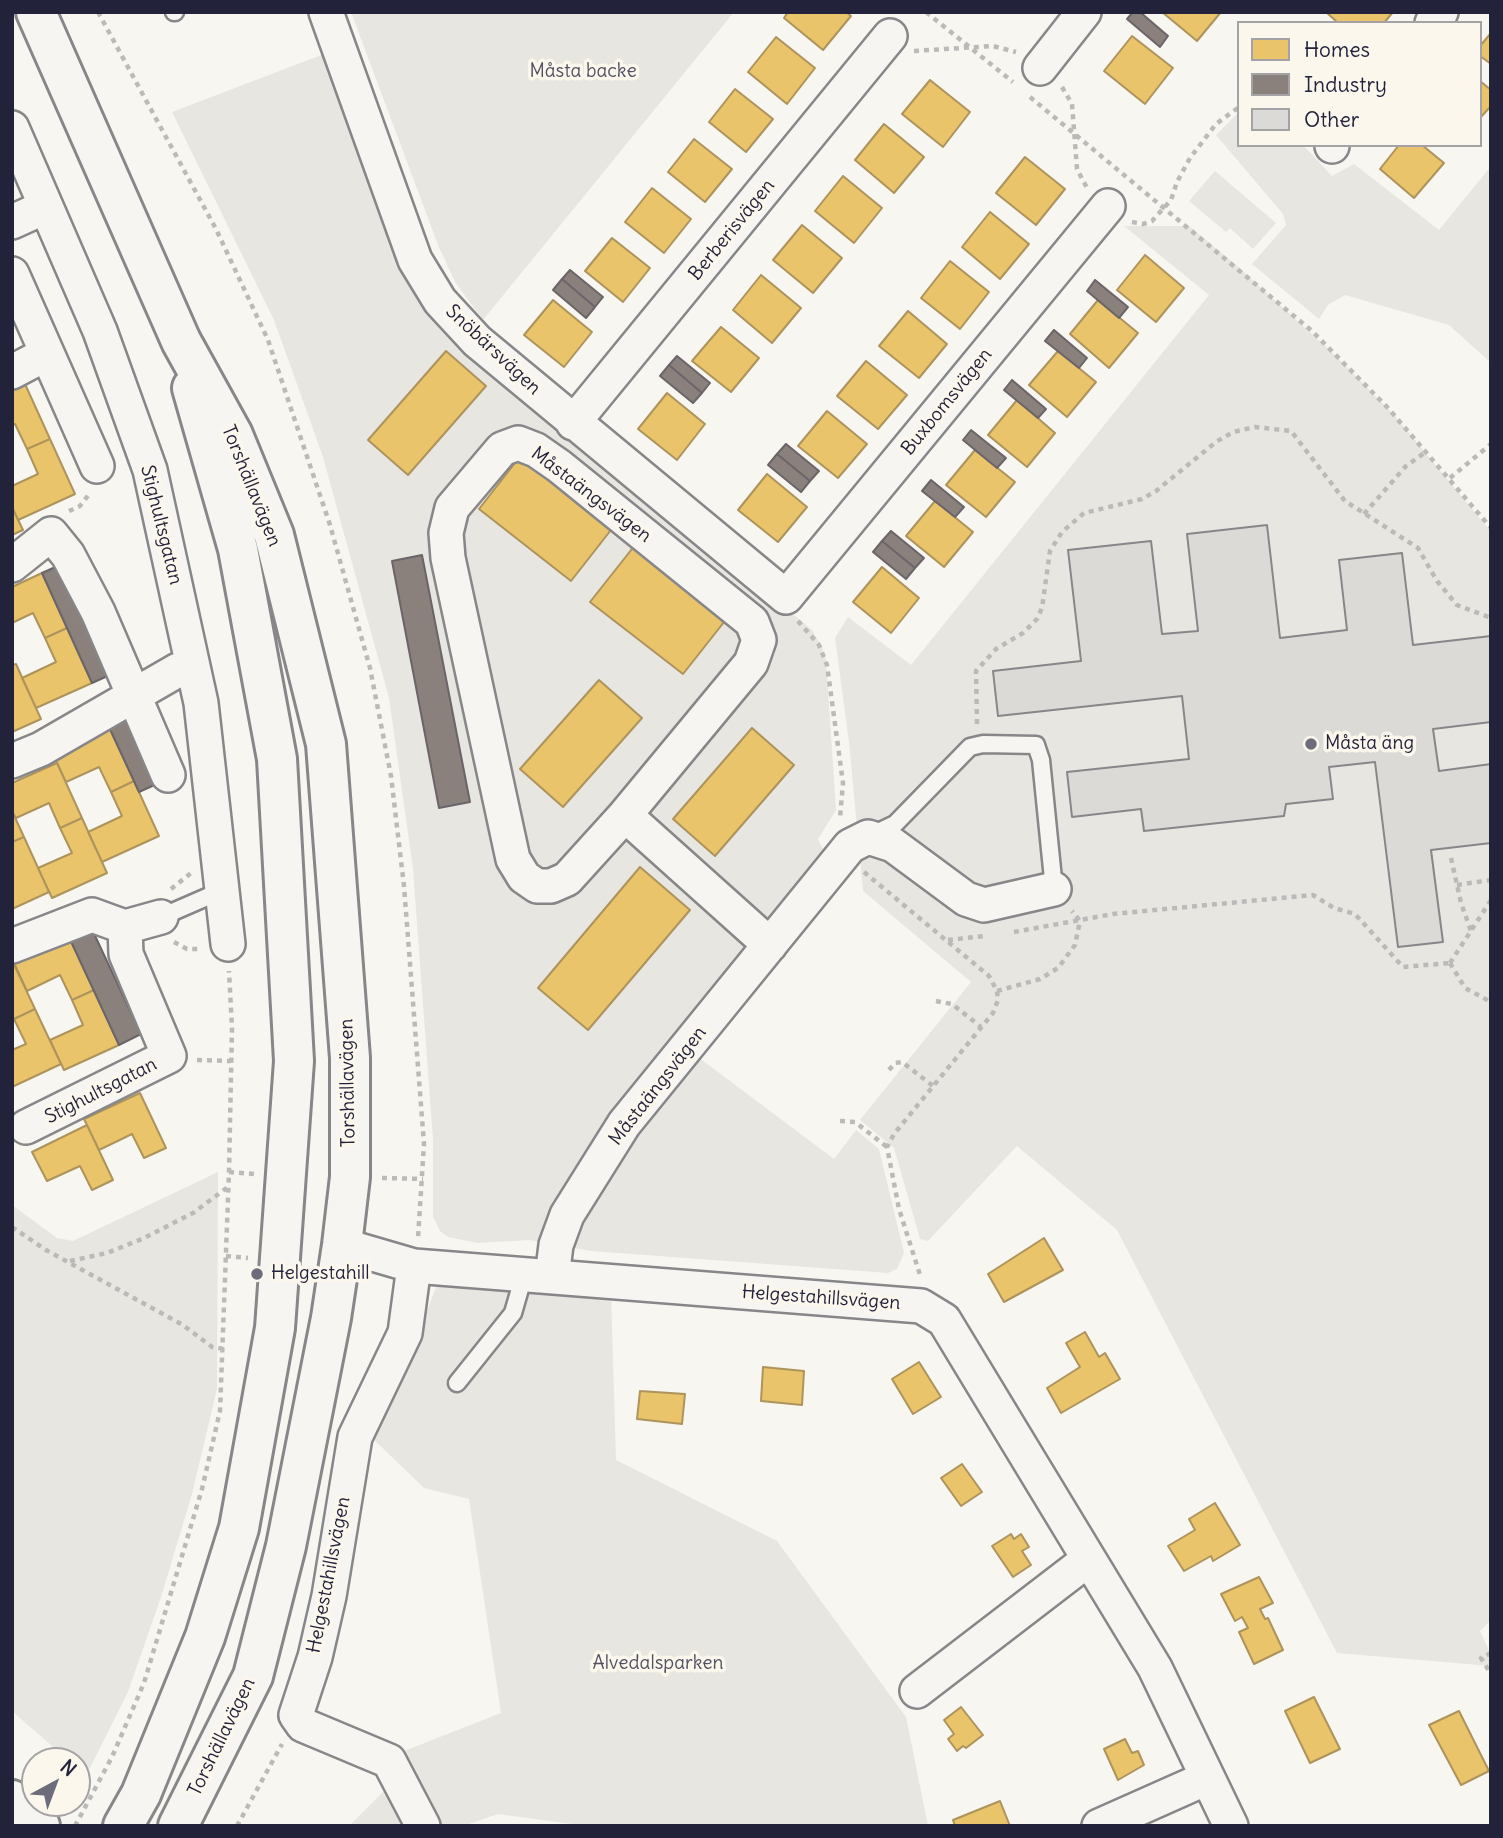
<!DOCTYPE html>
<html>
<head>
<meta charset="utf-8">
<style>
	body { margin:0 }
	#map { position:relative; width:1503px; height:1838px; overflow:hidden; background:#f8f6f0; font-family:Delius,sans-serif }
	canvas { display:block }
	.frame { position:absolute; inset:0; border:14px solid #22223b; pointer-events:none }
	.legend { position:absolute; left:1237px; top:21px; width:245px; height:126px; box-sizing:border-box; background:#fbf7ec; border:2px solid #a4a2a5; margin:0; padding:9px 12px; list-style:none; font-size:21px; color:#22223b }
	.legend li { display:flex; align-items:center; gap:14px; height:35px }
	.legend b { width:35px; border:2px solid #a4a2a5 }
	.north { position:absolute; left:21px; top:1747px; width:70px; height:70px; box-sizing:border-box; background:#fbf7ec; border:2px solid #a4a2a5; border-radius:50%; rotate:41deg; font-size:19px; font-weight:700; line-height:28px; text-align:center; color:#22223b }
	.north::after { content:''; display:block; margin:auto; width:24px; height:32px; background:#6d6c7a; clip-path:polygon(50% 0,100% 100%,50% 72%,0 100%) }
</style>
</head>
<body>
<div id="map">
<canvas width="1503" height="1838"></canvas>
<div class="frame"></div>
<ul class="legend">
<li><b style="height:19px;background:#e9c46a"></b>Homes</li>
<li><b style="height:19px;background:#8a817c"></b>Industry</li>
<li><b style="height:19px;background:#dbdad7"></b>Other</li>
</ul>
<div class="north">N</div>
</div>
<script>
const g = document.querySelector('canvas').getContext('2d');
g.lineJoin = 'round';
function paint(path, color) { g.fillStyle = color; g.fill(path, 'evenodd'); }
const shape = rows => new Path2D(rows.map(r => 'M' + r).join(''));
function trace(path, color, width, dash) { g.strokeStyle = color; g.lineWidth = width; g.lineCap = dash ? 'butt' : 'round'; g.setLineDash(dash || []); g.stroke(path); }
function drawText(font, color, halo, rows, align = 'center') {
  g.font = font + ' Delius,sans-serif'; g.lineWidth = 7; g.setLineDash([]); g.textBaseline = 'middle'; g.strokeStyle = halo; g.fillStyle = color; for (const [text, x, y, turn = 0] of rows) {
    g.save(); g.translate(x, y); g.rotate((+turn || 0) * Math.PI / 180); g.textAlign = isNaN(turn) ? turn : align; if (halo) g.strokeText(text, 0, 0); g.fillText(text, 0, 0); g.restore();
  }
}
paint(shape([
	[351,12,734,12,483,320,455,282,438,245],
	[324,54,391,243,444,320,812,630,822,647,826,660,836,810,818,839,826,856,674,1039,834,1159,856,1130,879,1149,904,1253,897,1269,888,1273,591,1251,530,1240,478,1243,448,1237,440,1231,433,1216,433,1140,413,869,389,698,323,457,274,320,172,112],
	[1239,112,1239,145,1303,145,1332,176,1354,164,1439,230,1491,166,1491,363,1449,325,1345,295,1328,305,1319,319,1252,264,1286,225,1283,214,1216,135],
	[1215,171,1276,223,1253,249,1230,228,1226,232,1189,201],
	[1124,226,1189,226,1235,264,1337,357,1395,416,1491,532,1491,1620,1480,1631,1491,1655,1491,1666,1337,1653,1117,1230,1017,1146,928,1241,920,1239,894,1148,860,1120,971,982,863,891,849,742,835,638,848,617,911,665,1209,295],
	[218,1172,217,1389,192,1494,161,1597,128,1692,86,1776,77,1768,77,1761,69,1761,12,1711,12,1205,57,1238,73,1241],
	[440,1278,611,1294,616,1460,777,1541,906,1717,928,1826,587,1826,498,1814,463,1826,349,1826,384,1791,399,1753,501,1713,469,1499,424,1488,367,1433,399,1379]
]), '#e8e6e0');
const homes = shape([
	[788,12,846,12,851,16,823,50,784,18,788,12],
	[1162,12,1221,12,1197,41,1162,12],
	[1326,12,1393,12,1384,23,1338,23,1326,12],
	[1491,33,1491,64,1480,56,1480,46,1491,33],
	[1132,36,1173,68,1145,104,1104,71,1132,36],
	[776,37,815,68,787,104,748,72,776,37],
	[930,80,970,112,943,147,902,114,930,80],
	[1480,81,1491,90,1491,106,1480,118,1480,81],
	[735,89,773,119,746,152,709,122,735,89],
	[884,124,924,157,894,193,855,160,884,124],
	[694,139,732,169,705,202,668,172,694,139],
	[1399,145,1422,145,1444,163,1414,198,1380,169,1399,145],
	[1025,157,1065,189,1036,225,996,193,1025,157],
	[843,176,882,208,854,243,815,211,843,176],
	[652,188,691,219,664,253,625,222,652,188],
	[990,212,1029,244,1000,279,962,247,990,212],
	[802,225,842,258,813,293,773,260,802,225],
	[612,238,650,268,623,302,585,271,612,238],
	[1145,255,1184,288,1156,322,1117,290,1145,255],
	[950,261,989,292,960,329,921,298,950,261],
	[761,275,801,308,772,343,733,310,761,275],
	[553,300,592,332,564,367,524,335,553,300],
	[1098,300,1138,333,1109,368,1070,334,1098,300],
	[908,311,947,344,919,378,879,346,908,311],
	[721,327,759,358,731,392,692,361,721,327],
	[446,351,486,386,408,475,368,440,446,351],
	[1058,351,1096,382,1067,417,1029,385,1058,351],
	[866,361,907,395,878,429,837,396,866,361],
	[25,384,50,439,27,449,15,424,12,426,12,390,25,384],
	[667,393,705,424,677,460,638,429,667,393],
	[1017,400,1055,433,1027,467,988,435,1017,400],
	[827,411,867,444,838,478,798,446,827,411],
	[50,439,75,494,18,520,12,507,12,486,38,474,27,449,50,439],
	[526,449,618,521,571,581,479,509,526,449],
	[975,450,1015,482,986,517,946,485,975,450],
	[767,474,807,507,778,542,738,510,767,474],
	[935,501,973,532,944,567,906,536,935,501],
	[12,507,23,530,12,535,12,507],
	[639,540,732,612,683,674,590,602,639,540],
	[882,567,919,598,891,633,853,602,882,567],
	[42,573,67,628,45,638,33,613,12,623,12,587,42,573],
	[67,628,92,683,36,708,22,678,56,662,45,638,67,628],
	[16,664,41,719,12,732,12,665,16,664],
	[599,680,642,718,563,807,520,769,599,680],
	[109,727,134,781,111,792,99,767,66,782,52,752,109,727],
	[752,728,794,765,715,856,673,819,752,728],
	[57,763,82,818,60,828,49,803,16,818,12,811,12,783,57,763],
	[134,781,159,836,102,862,88,832,122,816,111,792,134,781],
	[12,811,24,837,12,842,12,811],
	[82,818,107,873,52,898,38,868,72,853,60,828,82,818],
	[24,837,49,892,12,909,12,842,24,837],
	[640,867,690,910,588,1030,538,988,640,867],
	[68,935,94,990,72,1000,60,975,27,991,13,961,68,935],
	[12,960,35,1009,14,1019,12,1016,12,960],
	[94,990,119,1045,64,1070,50,1040,83,1025,72,1000,94,990],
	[35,1009,61,1064,12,1087,12,1050,26,1044,14,1019,35,1009],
	[140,1093,166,1148,144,1158,132,1134,99,1150,84,1119,140,1093],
	[87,1125,113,1180,92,1190,80,1166,47,1181,32,1152,87,1125],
	[1044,1238,1063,1270,1004,1302,988,1274,1044,1238],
	[1085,1332,1099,1357,1105,1353,1120,1379,1061,1413,1047,1388,1080,1367,1066,1343,1085,1332],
	[919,1362,941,1397,913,1414,892,1379,919,1362],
	[763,1367,804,1371,802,1405,761,1401,763,1367],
	[640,1391,685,1394,682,1424,637,1419,640,1391],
	[962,1464,982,1492,961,1506,941,1478,962,1464],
	[1215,1503,1240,1545,1213,1561,1211,1556,1184,1571,1168,1546,1195,1530,1189,1519,1215,1503],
	[1011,1534,1014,1539,1021,1534,1029,1547,1022,1551,1031,1565,1013,1577,992,1546,1011,1534],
	[1259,1577,1273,1603,1260,1609,1265,1619,1268,1618,1283,1650,1254,1664,1239,1632,1248,1628,1242,1617,1235,1621,1221,1594,1259,1577],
	[1314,1697,1340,1749,1310,1763,1285,1711,1314,1697],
	[961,1707,983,1735,966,1748,963,1746,957,1751,948,1739,954,1734,944,1720,961,1707],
	[1459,1711,1489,1771,1461,1785,1429,1725,1459,1711],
	[1125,1739,1132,1753,1138,1751,1144,1765,1118,1780,1104,1749,1125,1739],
	[1000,1801,1010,1826,955,1826,953,1820,1000,1801]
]);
paint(homes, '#e9c46a');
trace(homes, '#ad935c', 2);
const industry = shape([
	[1133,12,1140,12,1168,36,1160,47,1127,19,1133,12],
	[570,270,603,297,595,307,562,279,570,270],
	[562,279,595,307,586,318,553,290,562,279],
	[1095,280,1128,307,1119,318,1087,291,1095,280],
	[1054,330,1087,358,1079,368,1045,341,1054,330],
	[677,356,710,383,702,393,669,365,677,356],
	[669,365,702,393,693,403,660,376,669,365],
	[1012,380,1046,409,1038,418,1004,390,1012,380],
	[971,430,1006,458,997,468,963,440,971,430],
	[786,444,819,471,810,481,777,454,786,444],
	[777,454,810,481,801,492,768,465,777,454],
	[931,480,964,507,955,517,922,491,931,480],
	[891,531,924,558,915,568,882,541,891,531],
	[882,541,915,568,906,579,873,552,882,541],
	[422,555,470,802,439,808,392,561,422,555],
	[62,564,112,674,92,683,42,573,62,564],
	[131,717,161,782,139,792,109,727,131,717],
	[90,925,141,1034,119,1045,68,935,90,925]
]);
paint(industry, '#8a817c');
trace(industry, '#6b6468', 2);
const building = shape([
	[1267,525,1280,638,1347,630,1339,560,1402,553,1413,645,1491,636,1491,722,1433,729,1439,771,1491,764,1491,843,1431,850,1443,942,1398,947,1375,762,1329,767,1333,799,1286,804,1284,816,1144,831,1141,809,1072,817,1067,772,1189,759,1182,696,998,716,993,671,1081,661,1068,550,1151,541,1162,634,1198,631,1187,534,1267,525]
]);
paint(building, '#dbdad7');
trace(building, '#878688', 2);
const lane = shape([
	[174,12,175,12],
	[870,836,895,824,970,747,983,744,1036,745,1041,760,1054,889],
	[161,917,223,890],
	[457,1383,513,1313,524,1275]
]);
const street = shape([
	[326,12,415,260,440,301,477,341,786,597,1108,206],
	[1432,23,1441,12],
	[1040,68,1084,12],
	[12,128,100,331,150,470,201,703,228,944],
	[1332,146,1332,145],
	[12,222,34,212],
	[12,274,97,466],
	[12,372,46,354],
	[573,423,890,36],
	[12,565,51,534,68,555,98,612,168,775],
	[12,761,41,749,178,670],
	[625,815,567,879,551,886,537,886,524,877,513,859,448,558,446,533,452,508,502,449,518,443,536,450,559,466,752,622,759,640,751,663,625,815,770,945],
	[125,927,161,917],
	[12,946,92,915,125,927],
	[26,1127,169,1056,126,954,125,927],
	[342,1245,414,1266,921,1306,944,1320,1155,1668,1231,1826],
	[414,1266,405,1333,355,1437,329,1596,315,1657,296,1715,303,1725,389,1761,423,1826],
	[552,1277,556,1245,567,1215,624,1124,850,846,868,837,893,845,966,899,984,905,1054,889],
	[917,1691,1089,1559],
	[1099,1826,1207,1778]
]);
const secondary = shape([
	[36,12,181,341,233,435,274,535,326,744,350,1058,350,1177,342,1245,331,1318,286,1546,253,1676,178,1826],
	[123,1826,141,1794,205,1637,239,1528,275,1328,294,1061,277,759,238,549,192,388]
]);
const highway = shape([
	[12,1800,40,1826]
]);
trace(lane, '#878688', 21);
trace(street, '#878688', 38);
trace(secondary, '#878688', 44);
trace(highway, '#878688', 44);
trace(shape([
	[98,12,216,229,268,340,330,525,370,668,391,776,404,886,424,1144,418,1238],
	[926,12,1013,82],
	[914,51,993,46,1016,52],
	[1062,87,1072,104,1077,169,1087,188],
	[1030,97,1312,331,1388,408,1491,528],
	[1132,222,1143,224,1152,221,1171,200,1177,182,1190,158,1216,124,1239,107],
	[1450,478,1491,444],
	[69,511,80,506,90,493],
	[1364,514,1406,466,1427,451],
	[798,621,819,645,827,665,843,783,840,818],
	[977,724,976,671,996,649,1023,633,1037,619,1042,608,1050,551,1062,532,1084,513,1142,499,1156,491,1216,442,1233,432,1255,427,1291,431,1345,501,1418,548,1437,581,1457,605,1491,618],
	[1451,858,1461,903,1471,931],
	[864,872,989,976,997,991,998,1000,993,1013,894,1134,887,1147,899,1209,921,1278],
	[1457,885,1491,880],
	[171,889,191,873],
	[1014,932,1113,914,1313,895,1334,908,1355,914,1403,967,1450,963],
	[948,940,985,936],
	[174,942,187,949,199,949],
	[1450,963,1491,900],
	[1450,963,1465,988,1491,1002],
	[997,991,1040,979,1058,968,1075,945,1080,921,1072,911],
	[936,1001,952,1004,981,1027],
	[197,1060,231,1061],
	[889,1070,895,1063,902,1062,933,1086],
	[840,1121,855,1122,887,1147],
	[229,1172,254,1174],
	[382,1178,423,1179],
	[12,1227,46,1250,183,1325,212,1347,224,1349],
	[226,1256,248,1258],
	[70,1261,107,1253,142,1239,193,1213,228,1187],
	[1491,1653,1481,1658,1491,1674],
	[75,1826,112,1757,144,1683,202,1489,220,1411,229,1172,232,1028,229,971],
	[237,1826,282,1744]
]), '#bcbab9', 4.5, [5, 5]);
trace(lane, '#f6f5f1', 16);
trace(street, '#f6f5f1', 33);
trace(secondary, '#f6f5f1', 38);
trace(highway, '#f6f5f1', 38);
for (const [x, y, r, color] of [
	[1311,744,7,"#6d6c7a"],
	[257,1274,7,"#6d6c7a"]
]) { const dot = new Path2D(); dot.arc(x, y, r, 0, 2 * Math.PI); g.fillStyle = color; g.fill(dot); trace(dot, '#fbf7ec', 2.5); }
drawText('19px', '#505061', '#fbf7ec', [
	["Måsta backe",583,72],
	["Alvedalsparken",658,1664]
]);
drawText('19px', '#22223b', '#fbf7ec', [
	["Berberisvägen",732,230,-51],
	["Snöbärsvägen",493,350,43],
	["Buxbomsvägen",947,402,-51],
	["Torshällavägen",251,486,68],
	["Måstaängsvägen",591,495,37],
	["Stighultsgatan",161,525,76],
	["Torshällavägen",348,1083,-91],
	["Måstaängsvägen",658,1086,-52],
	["Stighultsgatan",101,1091,-27],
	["Helgestahillsvägen",821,1298,4],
	["Helgestahillsvägen",329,1575,-79],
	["Torshällavägen",222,1737,-64]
]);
drawText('19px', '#22223b', '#fbf7ec', [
	["Måsta äng",1325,744],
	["Helgestahill",271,1274]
], 'left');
</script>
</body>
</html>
